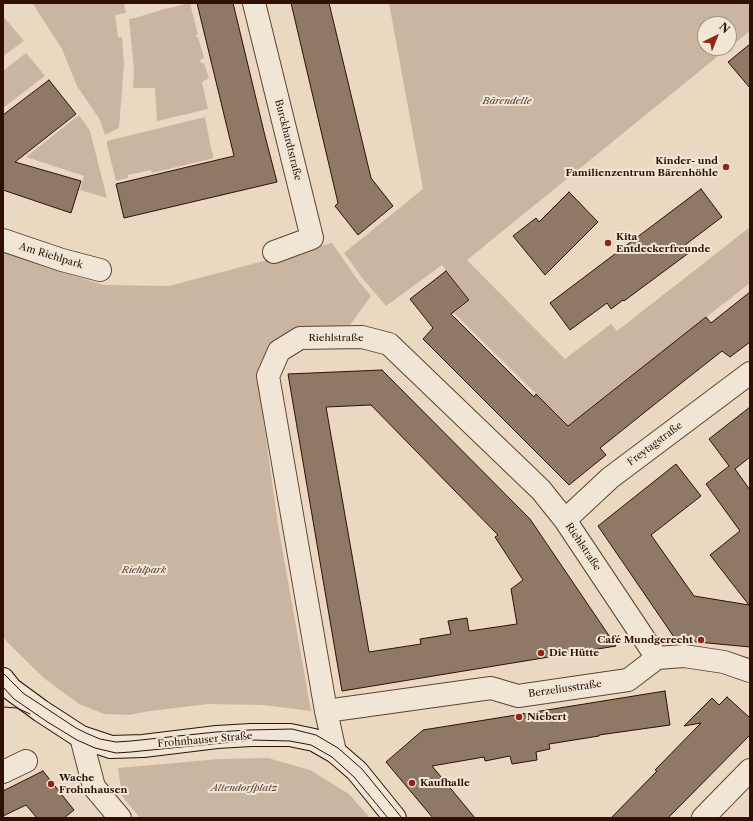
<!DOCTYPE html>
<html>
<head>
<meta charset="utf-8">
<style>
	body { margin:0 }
	#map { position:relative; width:753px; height:821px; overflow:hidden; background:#ead8c0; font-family:"Libre Caslon Text",serif }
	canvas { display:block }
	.frame { position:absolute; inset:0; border:4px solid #2f1104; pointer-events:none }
	.north { position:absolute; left:697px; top:16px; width:40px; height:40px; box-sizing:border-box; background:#f1e6d6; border:1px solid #a39182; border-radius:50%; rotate:43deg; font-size:11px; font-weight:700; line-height:16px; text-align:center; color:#2f1104 }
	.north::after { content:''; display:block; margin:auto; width:14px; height:18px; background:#8f2418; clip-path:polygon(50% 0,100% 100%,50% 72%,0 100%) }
</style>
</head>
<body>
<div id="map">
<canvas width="753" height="821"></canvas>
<div class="frame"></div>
<div class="north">N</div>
</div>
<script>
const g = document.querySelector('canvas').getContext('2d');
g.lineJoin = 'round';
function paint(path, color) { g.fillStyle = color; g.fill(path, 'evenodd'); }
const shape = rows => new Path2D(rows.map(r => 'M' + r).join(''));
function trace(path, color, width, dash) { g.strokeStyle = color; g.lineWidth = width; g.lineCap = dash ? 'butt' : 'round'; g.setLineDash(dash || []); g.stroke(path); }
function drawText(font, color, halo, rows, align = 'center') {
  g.font = font + ' "Libre Caslon Text",serif'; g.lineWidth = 4; g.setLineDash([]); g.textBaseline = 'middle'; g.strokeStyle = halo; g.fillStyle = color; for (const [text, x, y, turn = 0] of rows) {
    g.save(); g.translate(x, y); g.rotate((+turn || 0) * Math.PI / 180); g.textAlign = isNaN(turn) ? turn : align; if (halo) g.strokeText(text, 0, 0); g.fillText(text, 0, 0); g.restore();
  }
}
paint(shape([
	[34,3,124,3,126,13,115,15,118,37,122,37,124,64,119,128,105,135,100,120,77,86,62,49,33,4],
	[190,3,198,35,196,35,196,37,198,37,204,58,200,60,201,63,204,63,209,78,202,82,208,109,157,121,155,88,133,88,134,70,129,19,135,18,161,10],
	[389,3,750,3,750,31,729,48,729,24,705,24,705,48,728,48,467,260,565,359,611,324,617,331,750,227,750,283,568,425,454,313,470,300,442,265,386,306,363,279,344,253,423,189],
	[3,16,24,41,3,56],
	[26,53,45,76,3,108,3,71],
	[79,115,90,131,107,198,80,190,84,176,26,157],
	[205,117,211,148,214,158,152,173,151,170,128,175,128,178,116,181,107,145,107,141],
	[332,243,357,279,371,296,347,329,300,329,269,345,257,373,278,525,311,711,263,705,208,704,150,711,129,715,104,714,79,704,45,679,7,642,3,636,3,250,48,268,104,285,169,286],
	[268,758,310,770,349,794,370,818,140,818,122,796,118,768,220,759]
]), '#cab6a0');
const building = shape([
	[197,3,233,3,265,136,277,182,124,218,116,184,234,156,197,3],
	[291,3,329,3,371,178,393,206,358,235,335,206,338,203,291,3],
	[750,44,750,88,728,62,750,44],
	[49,80,76,114,15,162,81,181,71,213,3,190,3,115,49,80],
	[701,189,722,217,685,245,690,252,624,301,623,300,611,309,607,303,570,330,550,303,701,189],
	[569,192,598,222,545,275,513,236,536,218,539,222,569,192],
	[446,271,469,300,451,314,534,397,536,394,568,426,706,317,711,323,750,292,750,342,730,357,722,351,675,388,600,448,606,455,569,485,423,339,433,328,410,299,446,271],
	[382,370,530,519,616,646,342,691,288,374,382,370],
	[371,405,498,535,495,537,523,580,511,589,517,624,469,631,467,618,448,621,451,634,420,639,421,644,369,652,326,407,371,405],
	[750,407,750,457,735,469,750,490,750,647,676,640,598,526,676,464,701,496,651,535,694,596,749,605,710,555,740,531,706,484,729,466,709,439,750,407],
	[665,691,670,725,599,735,599,736,549,744,550,749,536,752,537,760,512,764,510,756,485,761,484,757,432,766,475,818,433,818,386,762,423,730,665,691],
	[727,697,750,718,750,735,668,818,611,818,657,771,655,770,701,723,684,726,712,698,719,705,727,697],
	[43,771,74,810,64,818,37,818,26,805,3,816,3,791,43,771]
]);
paint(building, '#907866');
trace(building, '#2f1104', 1);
const street = shape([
	[254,3,312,238,274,252],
	[3,240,62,260,100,270],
	[565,520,610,478,750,373],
	[326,711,491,688,518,696,628,680,657,658,684,656,724,662,750,671],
	[81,737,94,787,120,818],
	[335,752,326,711,268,376,279,351,300,338,362,337,389,344,541,490,565,520,657,658],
	[3,772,26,761],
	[703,818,750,770]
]);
const secondary = shape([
	[3,679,11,689,41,711,81,737,111,747,143,746,217,737,251,735,290,735,314,740,335,752,357,771,395,818]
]);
trace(street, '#5e4333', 24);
trace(secondary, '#2f1104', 24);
trace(street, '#f1e6d6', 22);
trace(secondary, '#f1e6d6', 22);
trace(shape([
	[3,673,23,693,76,728,86,733,100,739,116,742,131,741,216,732,249,730,292,729,316,735,338,748,362,769,402,818],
	[3,687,14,699,46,721,77,740,95,748,116,753,131,752,252,740,290,741,311,745,332,757,354,777,388,818],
	[3,707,17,708,30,714]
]), '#2f1104', 1);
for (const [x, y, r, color] of [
	[726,167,4,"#8f2418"],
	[608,243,4,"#8f2418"],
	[701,640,4,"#8f2418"],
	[541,653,4,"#8f2418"],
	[519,717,4,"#8f2418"],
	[412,783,4,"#8f2418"],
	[51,784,4,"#8f2418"]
]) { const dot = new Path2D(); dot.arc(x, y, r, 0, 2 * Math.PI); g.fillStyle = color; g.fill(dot); trace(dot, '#f1e6d6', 1.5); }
drawText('italic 10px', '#5e4333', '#f1e6d6', [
	["Bärendelle",507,101],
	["Riehlpark",144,570],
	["Altendorfplatz",244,788]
]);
drawText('10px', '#2f1104', '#f1e6d6', [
	["Burckhardtstraße",288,140,76],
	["Am Riehlpark",51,256,17],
	["Riehlstraße",336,338],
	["Freytagstraße",655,444,-37],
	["Riehlstraße",583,547,56],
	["Berzeliusstraße",565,689,-8],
	["Frohnhauser Straße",205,740,-5]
]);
drawText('bold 10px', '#2f1104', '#f1e6d6', [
	["Kinder- und",718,161,"right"],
	["Familienzentrum Bärenhöhle",718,173,"right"],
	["Kita",616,237],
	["Entdeckerfreunde",616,249],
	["Café Mundgerecht",693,640,"right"],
	["Die Hütte",549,653],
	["Niebert",527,717],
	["Wache",59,778],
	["Frohnhausen",59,790],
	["Kaufhalle",420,783]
], 'left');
</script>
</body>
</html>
